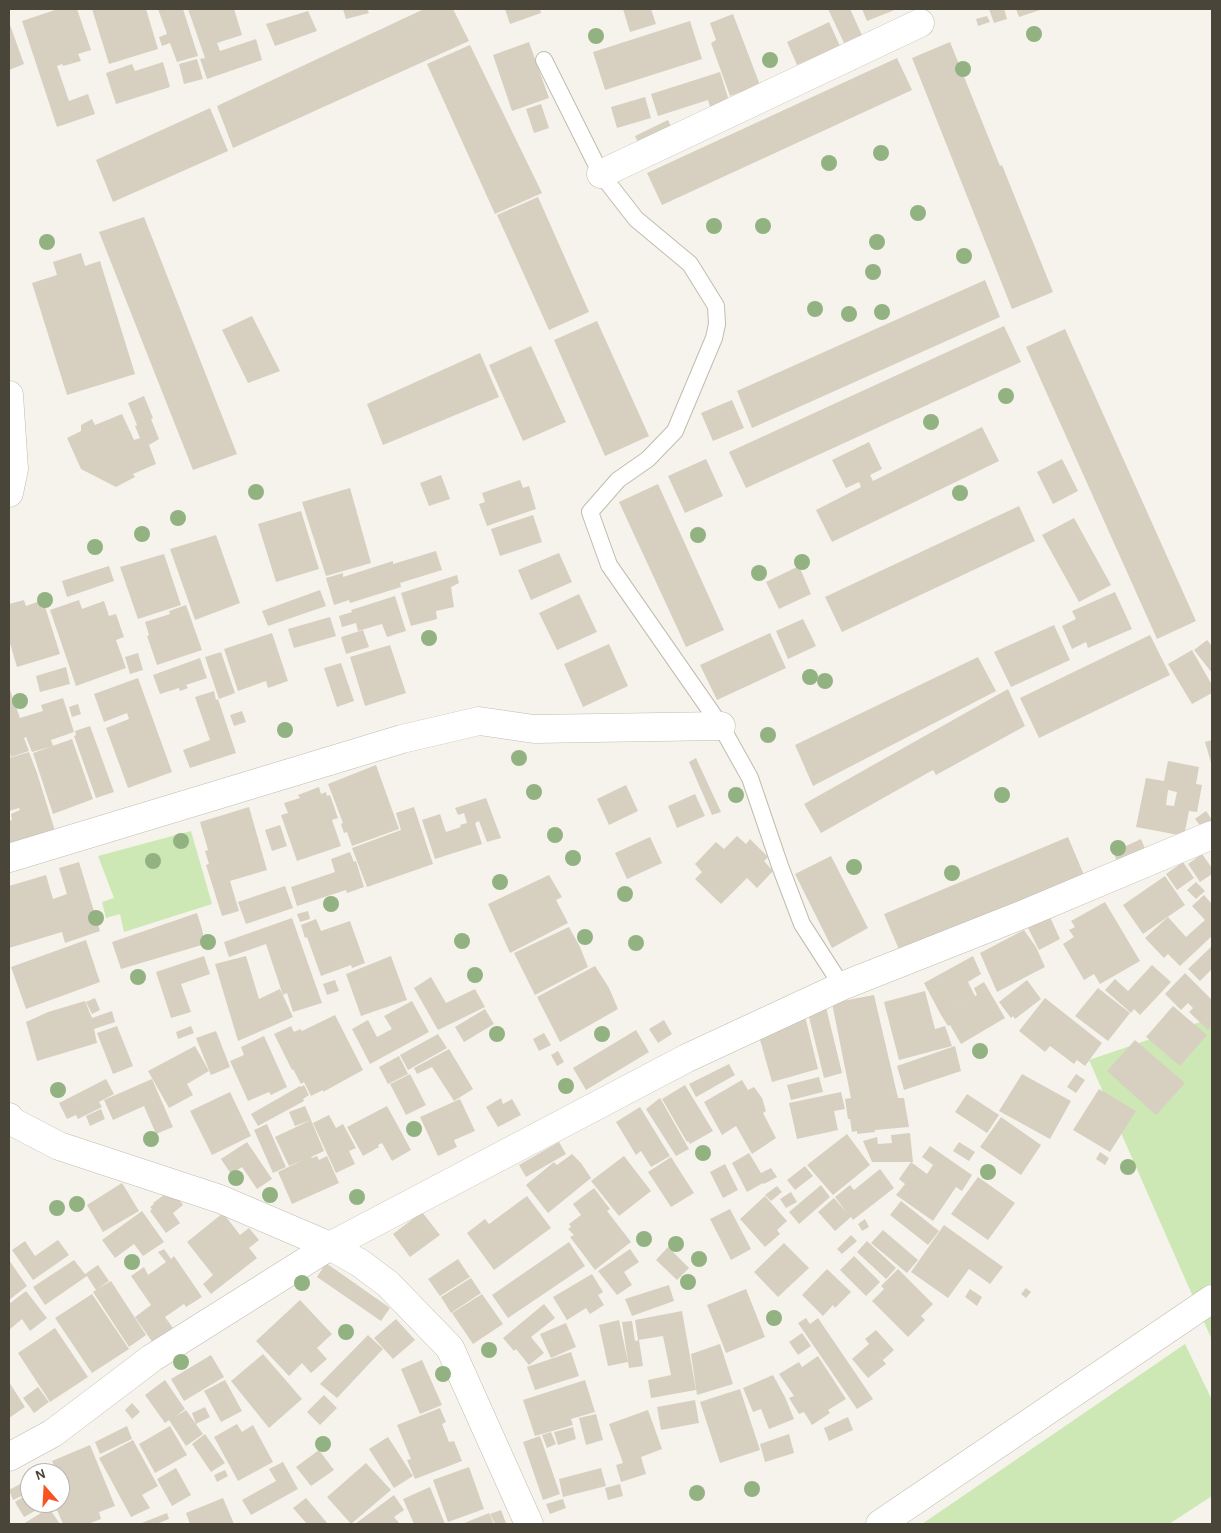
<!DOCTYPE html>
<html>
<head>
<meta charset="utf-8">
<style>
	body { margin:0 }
	#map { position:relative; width:1221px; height:1533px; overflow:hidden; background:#f5f3ec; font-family:"Alegreya Sans",sans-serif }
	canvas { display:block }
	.frame { position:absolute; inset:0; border:10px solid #4a4539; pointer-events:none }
	.north { position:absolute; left:20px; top:1463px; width:50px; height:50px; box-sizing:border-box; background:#fff; border:1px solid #b7b5b0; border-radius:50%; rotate:341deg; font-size:14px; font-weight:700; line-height:20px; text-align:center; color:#4a4539 }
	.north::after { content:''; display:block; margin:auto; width:18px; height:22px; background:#f75421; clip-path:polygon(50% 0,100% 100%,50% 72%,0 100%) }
</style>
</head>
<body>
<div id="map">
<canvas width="1221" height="1533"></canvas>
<div class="frame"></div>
<div class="north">N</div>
</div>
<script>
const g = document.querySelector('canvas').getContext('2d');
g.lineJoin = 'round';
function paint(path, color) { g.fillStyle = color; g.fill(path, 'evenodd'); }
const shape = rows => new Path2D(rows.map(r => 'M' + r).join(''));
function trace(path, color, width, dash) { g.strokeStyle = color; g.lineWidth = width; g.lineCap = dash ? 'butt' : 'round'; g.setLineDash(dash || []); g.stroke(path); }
paint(shape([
	[191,831,212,904,124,932,120,914,106,918,102,902,114,898,98,856],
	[1212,1018,1212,1340,1089,1060],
	[1185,1344,1212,1400,1212,1496,1169,1524,922,1524]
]), '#cde8b5');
paint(shape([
	[58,9,77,9,91,50,78,54,81,61,63,66,62,64,57,66,69,101,88,94,95,114,57,127,22,21],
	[92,9,146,9,158,49,109,64],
	[158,9,183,9,198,56,177,62,170,43,162,46,159,37,167,34],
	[188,9,234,9,242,35,217,43,220,51,256,39,262,60,207,79,200,59,205,58],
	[343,9,367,9,369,13,346,19],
	[424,9,453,9,469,41,233,148,217,106],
	[505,9,540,9,541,13,510,24],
	[623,9,651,9,656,24,630,32],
	[828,9,850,9,862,35,844,43],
	[862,9,897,9,867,21],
	[989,9,1004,9,1007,19,994,23],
	[1016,9,1043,9,1019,17],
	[308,11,317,31,275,46,266,24],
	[733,14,760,85,730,96,711,43,716,40,710,23],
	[987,16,990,22,978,26,976,19],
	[690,21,702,59,605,90,593,52],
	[9,22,24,64,9,70],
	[829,22,840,46,797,65,787,42],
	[529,42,549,98,512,111,493,55],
	[950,42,1000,166,1002,165,1053,292,1012,309,912,58],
	[470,45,542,193,495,214,427,64],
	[897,58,912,90,662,205,647,173],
	[197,59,203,79,184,84,179,64],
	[163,62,170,87,116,104,106,73,132,64,135,71],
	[720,72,730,104,711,110,708,100,658,116,651,94],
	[645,97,651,118,617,128,611,107],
	[541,104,549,128,534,133,526,109],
	[210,108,228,151,113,202,96,160],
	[668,120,674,133,641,149,635,136],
	[538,197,589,312,549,330,497,215],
	[144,217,237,454,193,470,99,232],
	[81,253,85,266,100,261,135,374,67,395,32,283,57,275,53,262],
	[985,280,1000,317,752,428,737,391],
	[252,316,280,371,248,383,222,330],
	[597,321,649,436,605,456,554,340],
	[1004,326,1021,362,746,488,729,452],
	[1065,329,1196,621,1157,639,1026,347],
	[531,346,566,422,523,441,489,365],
	[480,353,499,397,383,445,367,404],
	[144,396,153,418,151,419,159,439,149,445,156,464,133,474,135,477,116,487,81,469,67,438,81,431,81,425,92,419,95,425,122,414,134,440,140,438,135,426,137,425,128,403],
	[732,400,744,428,713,441,701,413],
	[982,427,999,461,832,542,816,510,861,487,859,482,846,488,832,460,869,442,882,469,870,475,873,481],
	[706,459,723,496,685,513,668,476],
	[1062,459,1078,491,1053,504,1037,472],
	[441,475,450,499,429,506,420,483],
	[520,480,523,488,529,486,536,509,487,526,479,504,485,502,482,493],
	[658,484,724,630,686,647,619,502],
	[350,488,371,563,326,576,302,502],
	[1019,506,1035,541,842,632,825,597],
	[301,511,319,569,276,582,258,524],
	[533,515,542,542,500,556,491,529],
	[1074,518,1111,585,1079,602,1042,535],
	[216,535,240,603,195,620,170,549],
	[436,551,442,570,400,583,401,587,350,603,349,600,334,605,326,578,343,573,343,577,393,561,393,564],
	[559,553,572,582,531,600,518,570],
	[164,554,181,605,138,619,120,567],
	[109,566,114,581,67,597,62,581],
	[799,566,811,594,779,609,766,582],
	[457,575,459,583,451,587,454,607,436,611,437,619,411,626,401,593],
	[320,590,326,606,268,626,262,611],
	[1115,592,1132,629,1088,648,1086,642,1072,649,1062,626,1076,619,1072,611],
	[579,594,597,632,557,650,539,613],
	[395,596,406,631,387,637,382,624,358,631,356,623,342,627,339,616,352,612,351,610],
	[24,600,26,606,43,600,60,654,17,667,9,640,9,604],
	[79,600,82,609,104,601,109,616,116,614,124,637,116,640,126,668,76,686,50,610],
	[186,605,202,650,157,665,147,636,149,635,145,622,170,614,169,611],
	[330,617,336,636,294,648,288,629],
	[803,619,816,646,788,659,776,631],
	[1054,625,1070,660,1011,687,994,652],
	[363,630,369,647,346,654,341,637],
	[272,633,288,681,268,688,266,681,238,691,224,649],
	[770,633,786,668,717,700,700,665],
	[1150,635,1170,675,1039,738,1020,698],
	[1207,640,1212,646,1212,673,1194,650],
	[609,644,628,686,583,707,564,664],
	[390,645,406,693,365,706,350,657],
	[1192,650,1212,685,1212,693,1192,704,1168,664],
	[221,652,235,693,219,699,205,657],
	[138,653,143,670,130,674,125,657],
	[978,657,996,691,813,786,795,745],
	[200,658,207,678,186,685,188,688,180,691,179,688,160,694,153,675],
	[341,663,354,701,337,707,324,668],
	[66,667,70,684,40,692,36,676],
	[138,678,172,772,128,788,106,728,129,719,127,713,104,722,94,694],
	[9,687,20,718,43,711,41,705,63,698,74,732,51,740,53,746,32,752,26,737,24,738,29,751,11,757,9,751],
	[1008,689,1025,726,936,775,933,770,821,833,804,804],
	[214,691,216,700,218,699,236,753,190,768,183,750,210,740,195,697],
	[78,704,81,714,72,717,69,707],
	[242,711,246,722,234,726,230,715],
	[90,726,114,792,96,798,74,736,76,735,75,731],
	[72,739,93,799,53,814,33,753],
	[1212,740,1212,766,1205,742],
	[29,752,37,773,56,834,9,851,9,821,12,820,11,814,20,810,19,808,9,811,9,758],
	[696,758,721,812,712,815,689,762],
	[1168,761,1199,767,1196,784,1202,785,1197,812,1189,811,1184,836,1136,827,1146,778,1164,781],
	[1168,790,1177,792,1174,806,1166,805],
	[376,765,399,829,352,846,347,832,344,833,341,824,343,823,328,784],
	[626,785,638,811,609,825,597,799],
	[319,787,321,794,326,792,327,796,330,795,338,818,332,820,341,846,297,861,281,815,288,813,284,803,300,798,298,795],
	[695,794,705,816,677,828,668,806],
	[486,798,501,838,487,842,479,821,475,823,482,844,435,859,422,820,440,814,446,832,461,827,460,825,467,823,464,813,458,815,455,808],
	[249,807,267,870,230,881,239,911,222,916,206,865,209,864,205,851,208,850,200,822],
	[414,807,433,864,367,887,352,848,401,830,396,813],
	[1206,811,1212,820,1202,828,1195,819],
	[280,825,287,846,272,851,265,830],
	[737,836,746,844,750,839,768,857,764,861,773,871,757,888,747,878,721,904,695,879,702,872,695,864,716,842,724,849],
	[650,837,662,863,627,879,615,853],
	[1068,837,1084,875,900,952,884,914],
	[1141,839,1146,851,1118,863,1113,852],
	[350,852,354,862,356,861,364,887,347,893,346,890,297,906,291,887,335,872,331,859],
	[1202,854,1212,868,1212,874,1200,882,1188,864],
	[831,856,868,928,832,948,795,874],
	[79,862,100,931,65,943,62,932,9,948,9,886,46,875,53,899,67,894,59,868],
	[1183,862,1194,878,1177,890,1166,874],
	[549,875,562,897,556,900,568,923,510,953,488,904],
	[1165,876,1185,905,1143,934,1123,905],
	[1196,882,1205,891,1196,899,1187,890],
	[285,886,293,908,246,924,238,902],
	[1204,895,1212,904,1212,936,1180,966,1168,954,1164,958,1145,938,1168,917,1186,937,1205,920,1192,906],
	[1105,902,1140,961,1100,984,1094,974,1084,980,1063,944,1074,937,1069,930,1075,927,1071,921],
	[308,911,310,919,300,922,297,914],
	[197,913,202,929,205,944,121,969,112,942],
	[1050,917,1060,939,1039,950,1028,928],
	[292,918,322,1003,293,1012,287,993,283,995,266,944,229,957,224,942],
	[316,919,321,931,350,921,365,963,352,968,351,965,321,976,307,937,305,938,301,925],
	[569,927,580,947,588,967,535,995,514,953],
	[1024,930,1036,947,1045,967,997,992,980,953],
	[86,940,100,982,26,1009,11,967],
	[1212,946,1212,969,1200,981,1188,969],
	[204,956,210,974,181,984,191,1012,171,1018,156,972],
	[246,956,259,999,280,989,293,1017,238,1041,215,964],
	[391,956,407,1000,361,1016,346,974],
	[973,956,981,974,968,982,975,996,948,1011,977,995,974,988,984,982,1005,1018,961,1044,950,1025,948,1026,941,1015,924,983],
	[1152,965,1171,982,1140,1015,1134,1009,1131,1013,1105,990,1115,979,1128,991],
	[595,966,609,988,618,1009,560,1042,537,997],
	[1185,973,1212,1000,1212,1026,1208,1030,1189,1012,1193,1008,1188,1003,1181,1010,1165,994],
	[431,977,446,1003,475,989,485,1007,438,1030,414,988],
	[335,980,339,991,327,995,323,984],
	[1027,980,1041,999,1015,1019,1013,1016,1011,1018,999,1002],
	[1098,988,1130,1013,1108,1041,1075,1016],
	[925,991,935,1029,945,1026,952,1046,899,1060,884,1002],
	[874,995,898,1098,904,1098,909,1127,875,1130,875,1132,857,1134,857,1131,852,1132,850,1119,848,1119,845,1099,851,1098,832,1003],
	[95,998,100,1010,92,1014,86,1002],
	[1045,998,1102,1043,1085,1066,1077,1060,1074,1064,1050,1046,1045,1052,1019,1031],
	[85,1001,92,1018,112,1011,115,1022,94,1029,97,1043,37,1061,26,1022,48,1012],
	[412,1001,429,1032,370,1064,352,1029,368,1020,377,1037,392,1029,384,1016],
	[1173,1006,1207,1035,1180,1066,1146,1037],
	[826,1007,842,1073,824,1078,808,1013],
	[485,1009,494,1024,464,1042,455,1027],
	[335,1015,363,1070,323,1092,323,1090,311,1096,304,1082,301,1084,293,1069,292,1070,274,1034,291,1026,294,1032,300,1029,302,1031],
	[805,1016,818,1069,772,1082,757,1029],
	[664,1020,672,1034,658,1043,649,1029],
	[117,1026,133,1066,113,1074,97,1033],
	[191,1026,194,1033,178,1039,176,1032],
	[636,1030,649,1052,586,1090,573,1068],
	[216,1031,230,1067,211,1075,196,1038],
	[544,1033,551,1045,539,1051,533,1039],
	[438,1034,447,1048,408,1070,400,1055],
	[264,1036,287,1087,271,1095,269,1092,248,1101,230,1061,244,1055,241,1047],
	[1135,1040,1185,1083,1156,1115,1107,1071],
	[195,1046,209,1071,187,1084,193,1095,169,1108,148,1071],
	[955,1046,961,1071,904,1090,897,1066],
	[449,1049,473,1089,454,1101,432,1067,417,1074,414,1068],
	[558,1051,564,1062,557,1066,551,1055],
	[399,1056,408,1074,388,1084,379,1067],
	[729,1064,735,1075,696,1097,689,1084],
	[410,1074,426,1105,406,1115,390,1084],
	[1022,1074,1071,1101,1050,1139,999,1111],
	[1076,1074,1085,1080,1076,1093,1067,1087],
	[819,1077,823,1092,791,1100,787,1085],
	[106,1079,114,1094,99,1102,102,1107,78,1119,76,1115,67,1119,59,1103],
	[152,1079,173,1127,156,1134,144,1106,113,1120,104,1100],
	[742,1080,748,1090,754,1087,762,1098,766,1111,763,1113,776,1138,752,1154,736,1126,722,1135,704,1102],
	[304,1085,309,1095,303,1099,304,1101,258,1126,251,1114,300,1086,301,1087],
	[685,1085,713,1131,690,1144,688,1141,687,1142,662,1099],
	[1099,1089,1136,1111,1110,1152,1073,1130],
	[230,1092,251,1136,212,1155,190,1111],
	[841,1092,845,1109,834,1111,838,1130,797,1139,789,1103],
	[967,1094,999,1115,987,1133,955,1112],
	[501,1098,503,1104,512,1099,521,1115,498,1127,486,1107],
	[660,1098,689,1149,676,1156,646,1109],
	[460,1099,475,1131,454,1140,457,1147,438,1156,420,1117],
	[305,1106,311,1120,295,1126,289,1112],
	[387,1106,411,1150,392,1161,382,1143,378,1145,379,1147,363,1156,347,1127],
	[640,1107,670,1156,651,1167,641,1151,636,1155,616,1122],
	[101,1109,105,1119,90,1126,86,1116],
	[329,1115,336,1128,343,1124,356,1148,349,1151,355,1164,336,1173,313,1123],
	[1001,1117,1041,1145,1021,1175,980,1147],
	[311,1120,324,1151,311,1157,312,1158,317,1156,319,1160,327,1156,339,1183,292,1204,278,1172,305,1159,289,1166,275,1137],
	[267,1124,286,1167,273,1173,254,1130],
	[910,1133,913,1162,872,1162,863,1141,877,1137,878,1144,892,1143,891,1135],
	[847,1134,870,1165,833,1195,807,1165],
	[247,1142,272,1179,257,1189,242,1167,231,1174,221,1159],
	[559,1142,566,1154,526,1177,519,1165],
	[959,1142,975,1152,969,1161,953,1151],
	[930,1146,972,1175,962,1191,956,1187,933,1221,896,1195,905,1184,899,1179,911,1162,927,1174,933,1165,922,1157],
	[1100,1152,1109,1158,1105,1165,1096,1159],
	[749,1153,761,1173,771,1168,777,1177,764,1184,763,1183,747,1192,732,1163],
	[572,1154,581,1163,591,1178,548,1213,526,1185,554,1162,557,1165],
	[624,1156,651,1191,619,1216,591,1181],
	[671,1157,694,1193,671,1207,648,1172],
	[725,1164,738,1190,723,1198,710,1172],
	[805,1166,813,1176,795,1190,787,1180],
	[880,1169,894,1188,853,1220,851,1217,835,1231,818,1212,834,1198,847,1213,835,1197,850,1185,854,1190],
	[978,1177,1015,1203,988,1240,951,1214],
	[122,1183,139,1211,103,1232,87,1205],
	[821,1185,830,1197,799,1224,789,1212],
	[777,1186,782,1192,771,1201,765,1195],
	[594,1188,610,1209,607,1211,631,1242,595,1270,570,1237,574,1235,568,1229,571,1227,569,1224,581,1215,573,1204],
	[172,1189,183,1205,173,1213,180,1223,166,1233,150,1211,152,1209,150,1207,154,1204,153,1203],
	[791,1192,797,1202,786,1208,780,1199],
	[527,1196,551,1228,494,1270,467,1233,485,1219,489,1224],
	[765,1196,787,1221,777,1230,780,1234,765,1247,740,1219],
	[901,1201,939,1231,928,1245,890,1215],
	[730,1209,751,1249,731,1260,710,1219],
	[142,1211,164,1242,143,1256,134,1244,115,1258,102,1240],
	[422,1212,440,1235,410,1257,393,1234],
	[223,1213,240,1235,249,1228,259,1240,249,1248,257,1258,211,1294,203,1284,213,1275,187,1242],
	[865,1219,869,1227,862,1231,858,1224],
	[944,1225,1003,1267,990,1284,969,1269,948,1298,911,1272],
	[883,1230,918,1260,907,1273,871,1243],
	[851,1235,857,1241,842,1254,837,1249],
	[58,1240,69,1255,33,1280,12,1250,25,1241,35,1256],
	[867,1241,896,1268,886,1279,857,1252],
	[569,1242,585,1266,508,1318,492,1295],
	[784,1243,809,1268,778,1297,754,1272],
	[668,1247,689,1268,677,1280,656,1260],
	[164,1249,171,1259,174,1256,202,1297,186,1307,184,1304,165,1317,173,1328,153,1343,135,1317,151,1305,131,1276,144,1267,148,1275,166,1262,158,1252],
	[630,1249,639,1262,624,1272,632,1285,617,1295,598,1271],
	[854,1256,880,1282,866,1296,840,1270],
	[458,1259,470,1277,440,1296,428,1279],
	[9,1260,27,1286,9,1300],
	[74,1260,85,1274,98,1265,109,1281,97,1289,111,1281,146,1335,129,1347,93,1292,96,1290,87,1276,45,1305,33,1287],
	[326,1263,390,1308,381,1321,317,1277],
	[827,1269,851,1292,835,1308,833,1305,823,1316,802,1295],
	[898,1269,933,1304,921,1316,925,1320,908,1337,872,1301,884,1289,881,1286],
	[592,1274,603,1292,598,1295,604,1305,590,1314,586,1308,567,1320,553,1297],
	[471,1278,481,1293,451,1313,441,1297],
	[669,1285,674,1301,632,1316,625,1299],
	[1026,1288,1031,1292,1026,1298,1021,1294],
	[746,1289,765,1337,726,1353,707,1305],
	[970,1289,982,1297,977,1306,965,1297],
	[26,1291,47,1318,30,1331,22,1319,9,1330,9,1304],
	[92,1294,129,1349,92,1373,55,1318],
	[482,1294,503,1324,473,1344,452,1313],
	[300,1300,332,1334,317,1348,327,1359,311,1373,302,1363,289,1376,256,1341],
	[544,1304,555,1318,531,1337,544,1353,529,1365,516,1349,514,1351,503,1338],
	[682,1311,696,1390,651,1398,648,1380,671,1375,663,1336,638,1340,635,1320],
	[806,1318,810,1324,818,1318,873,1399,857,1409,798,1323],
	[396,1319,415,1340,393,1359,374,1338],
	[619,1320,628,1362,608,1366,599,1325],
	[632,1321,635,1341,639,1340,643,1366,629,1368,622,1322],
	[566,1323,576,1347,551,1358,540,1334],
	[55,1328,88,1377,50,1402,18,1353],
	[876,1330,894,1350,883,1360,877,1353,886,1364,868,1378,852,1359,869,1344,865,1339],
	[802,1333,811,1346,798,1355,789,1342],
	[368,1335,383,1349,337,1398,320,1384],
	[720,1344,733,1384,697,1395,691,1354],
	[571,1352,579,1376,535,1390,527,1367],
	[263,1354,302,1399,269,1428,231,1381],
	[211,1355,224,1377,184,1401,171,1379],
	[818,1356,846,1399,828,1410,830,1413,812,1425,804,1412,799,1414,789,1398,794,1396,779,1374,799,1362,802,1367],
	[422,1360,442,1405,420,1414,401,1369],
	[773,1375,785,1397,794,1419,769,1429,761,1409,753,1412,743,1388],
	[165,1380,185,1409,175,1417,186,1410,203,1434,186,1446,169,1420,165,1423,145,1395],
	[225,1380,242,1411,221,1422,204,1391],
	[585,1380,595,1412,571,1419,573,1425,535,1436,523,1400],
	[9,1382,25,1407,9,1418],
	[38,1387,49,1402,34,1413,23,1398],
	[740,1389,760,1450,720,1463,700,1402],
	[324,1395,337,1408,320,1425,307,1412],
	[695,1400,699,1423,661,1430,657,1407],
	[132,1403,140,1412,132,1419,125,1410],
	[205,1407,210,1417,196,1424,192,1413],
	[440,1408,446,1422,442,1424,449,1442,454,1441,462,1461,415,1479,407,1460,411,1459,397,1425],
	[648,1410,662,1449,641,1457,646,1474,621,1482,616,1465,623,1463,609,1424],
	[596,1414,603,1440,586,1445,579,1418],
	[848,1417,853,1430,829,1441,824,1428],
	[237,1424,242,1432,253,1425,273,1462,238,1481,214,1437],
	[127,1426,132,1439,100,1454,95,1442],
	[170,1426,187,1455,155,1473,139,1444],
	[573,1427,576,1439,558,1445,554,1432],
	[551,1432,556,1444,547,1448,542,1435],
	[205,1434,225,1463,211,1472,192,1444],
	[789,1434,794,1453,765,1462,760,1444],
	[540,1436,560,1494,543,1500,523,1442],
	[388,1437,413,1476,394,1488,369,1449],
	[133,1440,158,1486,142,1495,150,1508,131,1517,99,1458],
	[90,1445,115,1506,99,1512,101,1519,88,1524,63,1524,54,1503,60,1503,60,1501,67,1498,60,1481,60,1473,57,1473,52,1461],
	[319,1450,334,1470,311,1486,296,1467],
	[283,1462,298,1489,251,1515,242,1500,276,1481,269,1469],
	[366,1463,391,1490,351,1524,327,1497],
	[469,1467,484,1509,448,1522,433,1480],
	[176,1468,191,1495,172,1506,157,1479],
	[601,1468,606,1486,563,1497,559,1479],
	[225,1470,228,1476,217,1482,214,1475],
	[26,1481,30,1492,13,1500,9,1490],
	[620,1484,623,1496,608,1500,605,1488],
	[430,1487,445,1524,414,1524,403,1499],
	[30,1493,30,1503,49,1503,24,1517,15,1502],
	[394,1495,404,1510,394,1517,400,1524,355,1524],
	[223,1498,234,1524,190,1524,186,1513],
	[306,1498,328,1524,307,1524,293,1508],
	[563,1499,566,1508,550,1514,546,1504],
	[49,1508,60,1524,23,1524],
	[501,1510,506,1523,495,1524,490,1514],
	[167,1513,169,1519,156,1524,139,1524],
	[489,1513,494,1524,462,1524]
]), '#d7d0c1');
const service = shape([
	[544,60,601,174,636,219,690,264,716,306,717,324,714,338,675,431,648,459,618,480,590,512,609,565,721,726,750,778,780,866,802,924,842,986]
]);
const minor = shape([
	[601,174,920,23],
	[9,858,402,739,479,721,534,729,721,726],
	[9,1117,11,1121,59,1146,220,1199,330,1246,360,1263,388,1284,450,1348,529,1524],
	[9,1457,53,1433,152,1358,330,1246,687,1058,842,986,1024,914,1212,835],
	[880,1524,1212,1299]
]);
const tertiary = shape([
	[9,395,14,469,9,493]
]);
trace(service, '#c1bcae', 18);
trace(minor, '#c1bcae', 29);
trace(tertiary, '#c1bcae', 29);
trace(service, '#fff', 16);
trace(minor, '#fff', 28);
trace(tertiary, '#fff', 28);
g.fillStyle = '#93b282';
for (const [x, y] of [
	[1034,34],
	[596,36],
	[770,60],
	[963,69],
	[881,153],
	[829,163],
	[918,213],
	[714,226],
	[763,226],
	[47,242],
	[877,242],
	[964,256],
	[873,272],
	[815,309],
	[882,312],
	[849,314],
	[1006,396],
	[931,422],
	[256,492],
	[960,493],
	[178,518],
	[142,534],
	[698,535],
	[95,547],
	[802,562],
	[759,573],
	[45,600],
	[429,638],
	[810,677],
	[825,681],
	[20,701],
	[285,730],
	[768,735],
	[519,758],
	[534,792],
	[736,795],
	[1002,795],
	[555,835],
	[181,841],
	[1118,848],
	[573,858],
	[153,861],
	[854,867],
	[952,873],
	[500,882],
	[625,894],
	[331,904],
	[96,918],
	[585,937],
	[462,941],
	[208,942],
	[636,943],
	[475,975],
	[138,977],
	[497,1034],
	[602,1034],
	[980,1051],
	[566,1086],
	[58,1090],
	[414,1129],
	[151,1139],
	[703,1153],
	[1128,1167],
	[988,1172],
	[236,1178],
	[270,1195],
	[357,1197],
	[77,1204],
	[57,1208],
	[644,1239],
	[676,1244],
	[699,1259],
	[132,1262],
	[688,1282],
	[302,1283],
	[774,1318],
	[346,1332],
	[489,1350],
	[181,1362],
	[443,1374],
	[323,1444],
	[752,1489],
	[697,1493]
]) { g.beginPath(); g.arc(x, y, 8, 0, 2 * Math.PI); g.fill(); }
</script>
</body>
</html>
